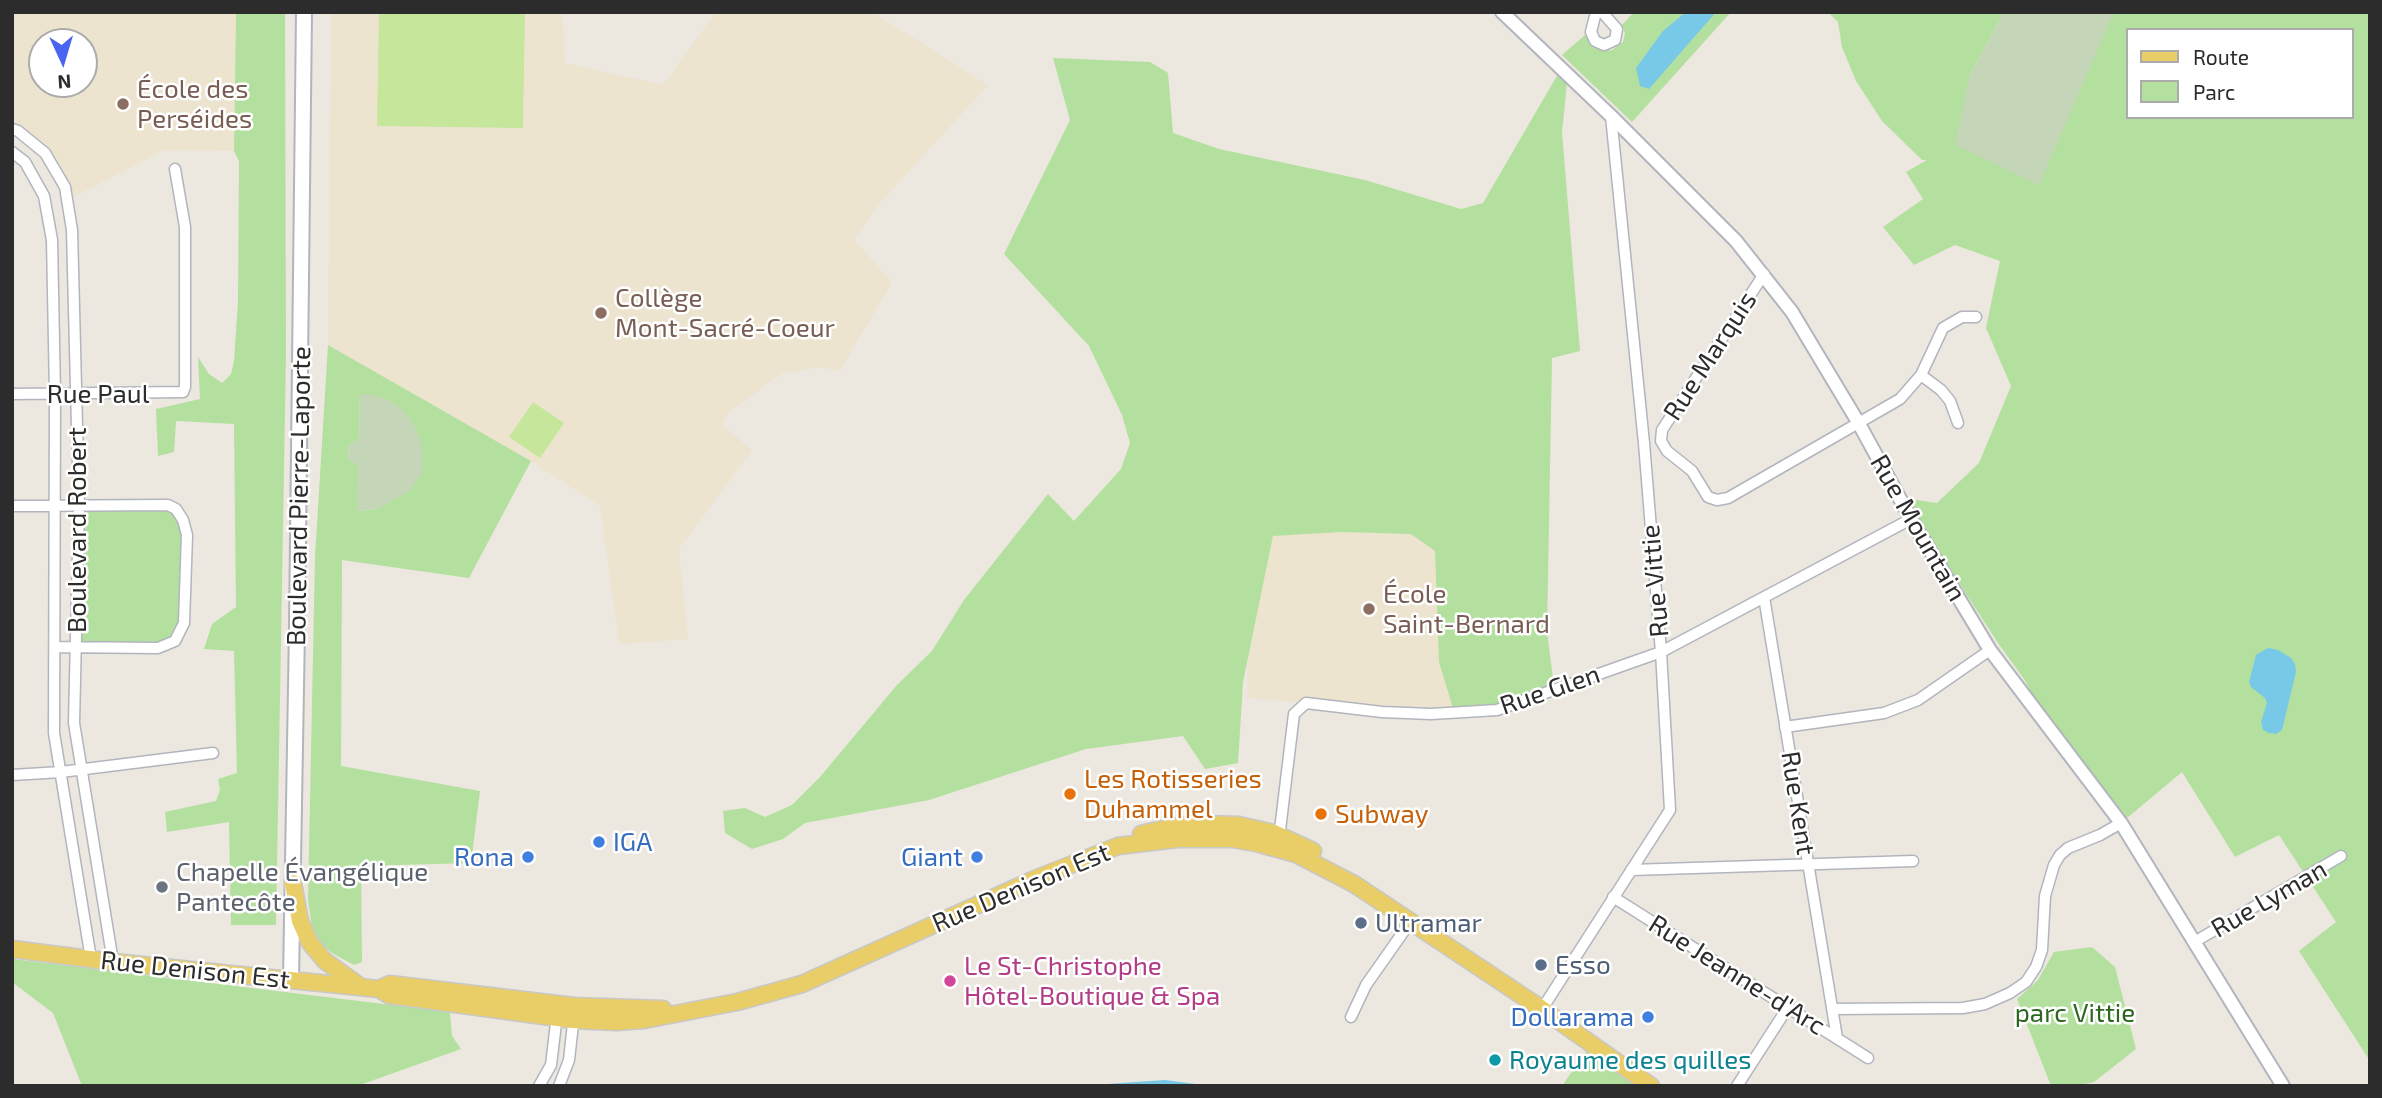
<!DOCTYPE html>
<html>
<head>
<meta charset="utf-8">
<style>
	body { margin:0 }
	#map { position:relative; width:2382px; height:1098px; overflow:hidden; background:#ece7df; font-family:"Exo 2",sans-serif }
	canvas { display:block }
	.frame { position:absolute; inset:0; border:14px solid #2c2c2c; pointer-events:none }
	.legend { position:absolute; left:2126px; top:28px; width:228px; height:91px; box-sizing:border-box; background:#fff; border:2px solid #ababab; margin:0; padding:9px 12px; list-style:none; font-size:21px; color:#2c2c2c }
	.legend li { display:flex; align-items:center; gap:14px; height:35px }
	.legend b { width:35px; border:2px solid #ababab }
	.north { position:absolute; left:28px; top:28px; width:70px; height:70px; box-sizing:border-box; background:#fff; border:2px solid #ababab; border-radius:50%; rotate:176deg; font-size:19px; font-weight:700; line-height:28px; text-align:center; color:#2c2c2c }
	.north::after { content:''; display:block; margin:auto; width:24px; height:32px; background:#4864f0; clip-path:polygon(50% 0,100% 100%,50% 72%,0 100%) }
</style>
</head>
<body>
<div id="map">
<canvas width="2382" height="1098"></canvas>
<div class="frame"></div>
<ul class="legend">
<li><b style="height:9px;background:#e9cd67"></b>Route</li>
<li><b style="height:19px;background:#b3e09e"></b>Parc</li>
</ul>
<div class="north">N</div>
</div>
<script>
const g = document.querySelector('canvas').getContext('2d');
g.lineJoin = 'round';
function paint(path, color) { g.fillStyle = color; g.fill(path, 'evenodd'); }
const shape = rows => new Path2D(rows.map(r => 'M' + r).join(''));
function trace(path, color, width, dash) { g.strokeStyle = color; g.lineWidth = width; g.lineCap = dash ? 'butt' : 'round'; g.setLineDash(dash || []); g.stroke(path); }
function drawText(font, color, halo, rows, align = 'center') {
  g.font = font + ' "Exo 2",sans-serif'; g.lineWidth = 5; g.setLineDash([]); g.textBaseline = 'middle'; g.strokeStyle = halo; g.fillStyle = color; for (const [text, x, y, turn = 0] of rows) {
    g.save(); g.translate(x, y); g.rotate((+turn || 0) * Math.PI / 180); g.textAlign = isNaN(turn) ? turn : align; if (halo) g.strokeText(text, 0, 0); g.fillText(text, 0, 0); g.restore();
  }
}
paint(shape([
	[12,12,236,12,234,151,165,150,71,198,60,170,12,125],
	[42,42,84,42,84,84,42,84],
	[331,12,562,12,565,63,663,85,716,12,872,12,988,85,879,204,854,240,892,282,840,371,818,367,781,374,727,414,722,425,752,450,679,549,688,639,619,644,600,506,531,461,328,345],
	[1484,518,1497,710,1431,714,1247,698,1251,519]
]), '#ede4cf');
paint(shape([
	[236,12,285,12,286,355,276,925,231,925,229,822,167,832,165,812,216,801,220,790,218,779,237,773,234,651,204,649,212,624,236,607,234,424,176,421,174,452,158,456,156,409,200,399,198,357,209,374,222,383,231,374,234,361,238,301,239,161,234,151],
	[1634,12,1731,12,1632,122,1562,55,1585,35,1592,47,1603,51,1612,50,1623,42,1625,33,1622,25],
	[1828,12,2004,12,1969,77,2111,12,2370,12,2370,1061,2299,951,2336,922,2279,835,2235,857,2182,772,2121,823,2052,733,2024,679,1998,643,1904,498,1937,503,1979,463,2011,386,1986,328,2000,261,1955,245,1914,265,1883,227,1923,199,1906,172,1927,160,1922,160,1882,121,1856,81,1842,47,1838,22],
	[2128,30,2352,30,2352,117,2128,117],
	[1053,58,1150,62,1168,73,1173,133,1219,149,1365,180,1461,209,1483,203,1558,74,1567,82,1562,133,1580,351,1552,358,1547,632,1555,694,1455,715,1439,662,1435,551,1411,534,1340,532,1273,536,1243,682,1238,763,1205,769,1183,736,1086,749,929,800,805,823,783,839,752,849,725,833,723,811,745,808,765,817,792,805,820,777,897,685,932,651,964,600,1048,494,1074,521,1121,469,1130,443,1122,415,1089,346,1004,254,1070,120],
	[328,345,531,461,469,578,342,560,341,766,480,791,471,863,361,866,362,962,354,965,332,953,318,940,312,928,308,900,315,557],
	[360,395,378,509,358,511,358,464,348,459,349,445,359,439],
	[79,505,168,505,183,520,184,623,168,645,77,646],
	[2092,947,2115,967,2136,1049,2094,1082,2075,1086,2051,1086,2017,999,2038,980,2054,952],
	[12,959,450,1012,452,1036,461,1049,357,1086,82,1086,53,1013,12,982],
	[1586,1051,1636,1086,1562,1086]
]), '#b3e09e');
paint(shape([
	[2004,12,2114,12,2039,185,1955,145,1969,77],
	[360,394,373,395,389,400,404,411,414,425,421,442,423,457,422,473,411,490,378,509,357,511,358,465,348,459,349,445,359,439]
]), '#c5d5b7');
paint(shape([
	[379,12,525,12,523,128,377,126],
	[533,402,564,423,540,458,509,437]
]), '#c5e69b');
paint(shape([
	[1686,12,1716,12,1649,89,1640,86,1636,68,1663,31],
	[2268,648,2278,650,2291,658,2295,664,2296,672,2282,730,2276,734,2269,733,2263,730,2261,722,2267,703,2265,698,2251,687,2249,682,2256,655],
	[1165,1080,1211,1086,1078,1086]
]), '#78c8e8');
const minor = shape([
	[1596,12,1591,32,1595,41,1604,45,1615,40,1617,29,1602,12],
	[12,129,18,131,45,153,65,187,72,230,79,505,74,723,113,962],
	[12,152,25,162,44,196,52,240,55,394,54,733,91,959],
	[1764,274,1662,430,1661,441,1667,451,1692,471,1708,497,1717,500,1728,498,1900,399,1921,375,1943,328,1962,317,1976,317],
	[1921,375,1941,390,1950,401,1958,423],
	[12,394,183,392,185,387,185,227,175,169],
	[12,506,168,505,176,509,183,520,187,535,184,623,175,641,158,648,55,647],
	[1764,597,1837,1038],
	[1785,727,1884,713,1918,700,1990,650],
	[12,775,61,772,213,753],
	[1279,838,1294,714,1306,703,1382,712,1431,714,1497,710,1661,652,1911,519],
	[1631,870,1913,861],
	[1613,897,1868,1058],
	[2196,941,2341,856],
	[1542,1009,1670,810,1661,652,1644,443,1611,116],
	[1832,1009,1963,1008,1985,1004,2010,993,2026,982,2036,967,2042,950,2045,896,2054,865,2060,855,2068,848,2100,835,2121,823],
	[1351,1017,1366,985,1411,921],
	[539,1086,551,1065,557,1015],
	[559,1086,569,1060,574,1015],
	[1737,1086,1788,1007]
]);
const tertiary = shape([
	[1502,12,1611,116,1736,241,1792,312,1858,422,1911,519,1990,650,2121,823,2283,1086]
]);
const secondary = shape([
	[291,980,297,628,304,12]
]);
const primary = shape([
	[1141,834,1171,827,1202,824,1239,825,1274,833,1313,851],
	[293,883,300,921,310,943,325,961,361,987],
	[12,949,113,962,379,989,389,995,573,1020,616,1022,644,1020,737,1002,802,984,1035,879,1118,846,1177,839,1232,839,1256,843,1296,854,1354,884,1542,1009,1651,1086],
	[379,989,390,984,574,1006,663,1009]
]);
trace(minor, '#b2b5be', 13);
trace(tertiary, '#b2b5be', 16);
trace(secondary, '#b2b5be', 18);
trace(primary, '#c8c8c8', 19);
trace(minor, '#fff', 10);
trace(tertiary, '#fff', 12);
trace(secondary, '#fff', 14);
trace(primary, '#e9cd67', 16);
for (const [x, y, r, color] of [
	[123,104,7,"#8d6e63"],
	[601,313,7,"#8d6e63"],
	[1369,609,7,"#8d6e63"],
	[1070,794,7,"#e8710a"],
	[1321,814,7,"#e8710a"],
	[599,842,7,"#3f7fe0"],
	[528,857,7,"#3f7fe0"],
	[977,857,7,"#3f7fe0"],
	[162,887,7,"#6b7280"],
	[1361,923,7,"#5c6f8a"],
	[1541,965,7,"#5c6f8a"],
	[950,981,7,"#d1479c"],
	[1648,1017,7,"#3f7fe0"],
	[1495,1060,7,"#0f9aa8"]
]) { const dot = new Path2D(); dot.arc(x, y, r, 0, 2 * Math.PI); g.fillStyle = color; g.fill(dot); trace(dot, '#fff', 2.5); }
drawText('26px', '#785e54', '#fff', [
	["École des",137,89],
	["Perséides",137,119],
	["Collège",615,298],
	["Mont-Sacré-Coeur",615,328],
	["École",1383,594],
	["Saint-Bernard",1383,624]
], 'left');
drawText('26px', '#2c2c2c', '#fff', [
	["Rue Marquis",1710,356,-57],
	["Rue Paul",98,394],
	["Boulevard Pierre-Laporte",299,496,-89],
	["Rue Mountain",1918,528,60],
	["Boulevard Robert",77,530,-90],
	["Rue Vittie",1655,581,-95],
	["Rue Glen",1550,690,-19],
	["Rue Kent",1798,803,81],
	["Rue Denison Est",1021,888,-23],
	["Rue Lyman",2269,899,-30],
	["Rue Denison Est",195,970,6],
	["Rue Jeanne-d'Arc",1737,975,32]
]);
drawText('26px', '#c56008', '#fff', [
	["Les Rotisseries",1084,779],
	["Duhammel",1084,809],
	["Subway",1335,814]
], 'left');
drawText('26px', '#366cbe', '#fff', [
	["IGA",613,842,"left"],
	["Rona",514,857],
	["Giant",963,857],
	["Dollarama",1634,1017]
], 'right');
drawText('26px', '#5b616d', '#fff', [
	["Chapelle Évangélique",176,872],
	["Pantecôte",176,902]
], 'left');
drawText('26px', '#4e5e75', '#fff', [
	["Ultramar",1375,923],
	["Esso",1555,965]
], 'left');
drawText('26px', '#b23c85', '#fff', [
	["Le St-Christophe",964,966],
	["Hôtel-Boutique & Spa",964,996]
], 'left');
drawText('26px', '#2c661f', '#fff', [
	["parc Vittie",2075,1013]
]);
drawText('26px', '#0d838f', '#fff', [
	["Royaume des quilles",1509,1060]
], 'left');
</script>
</body>
</html>
